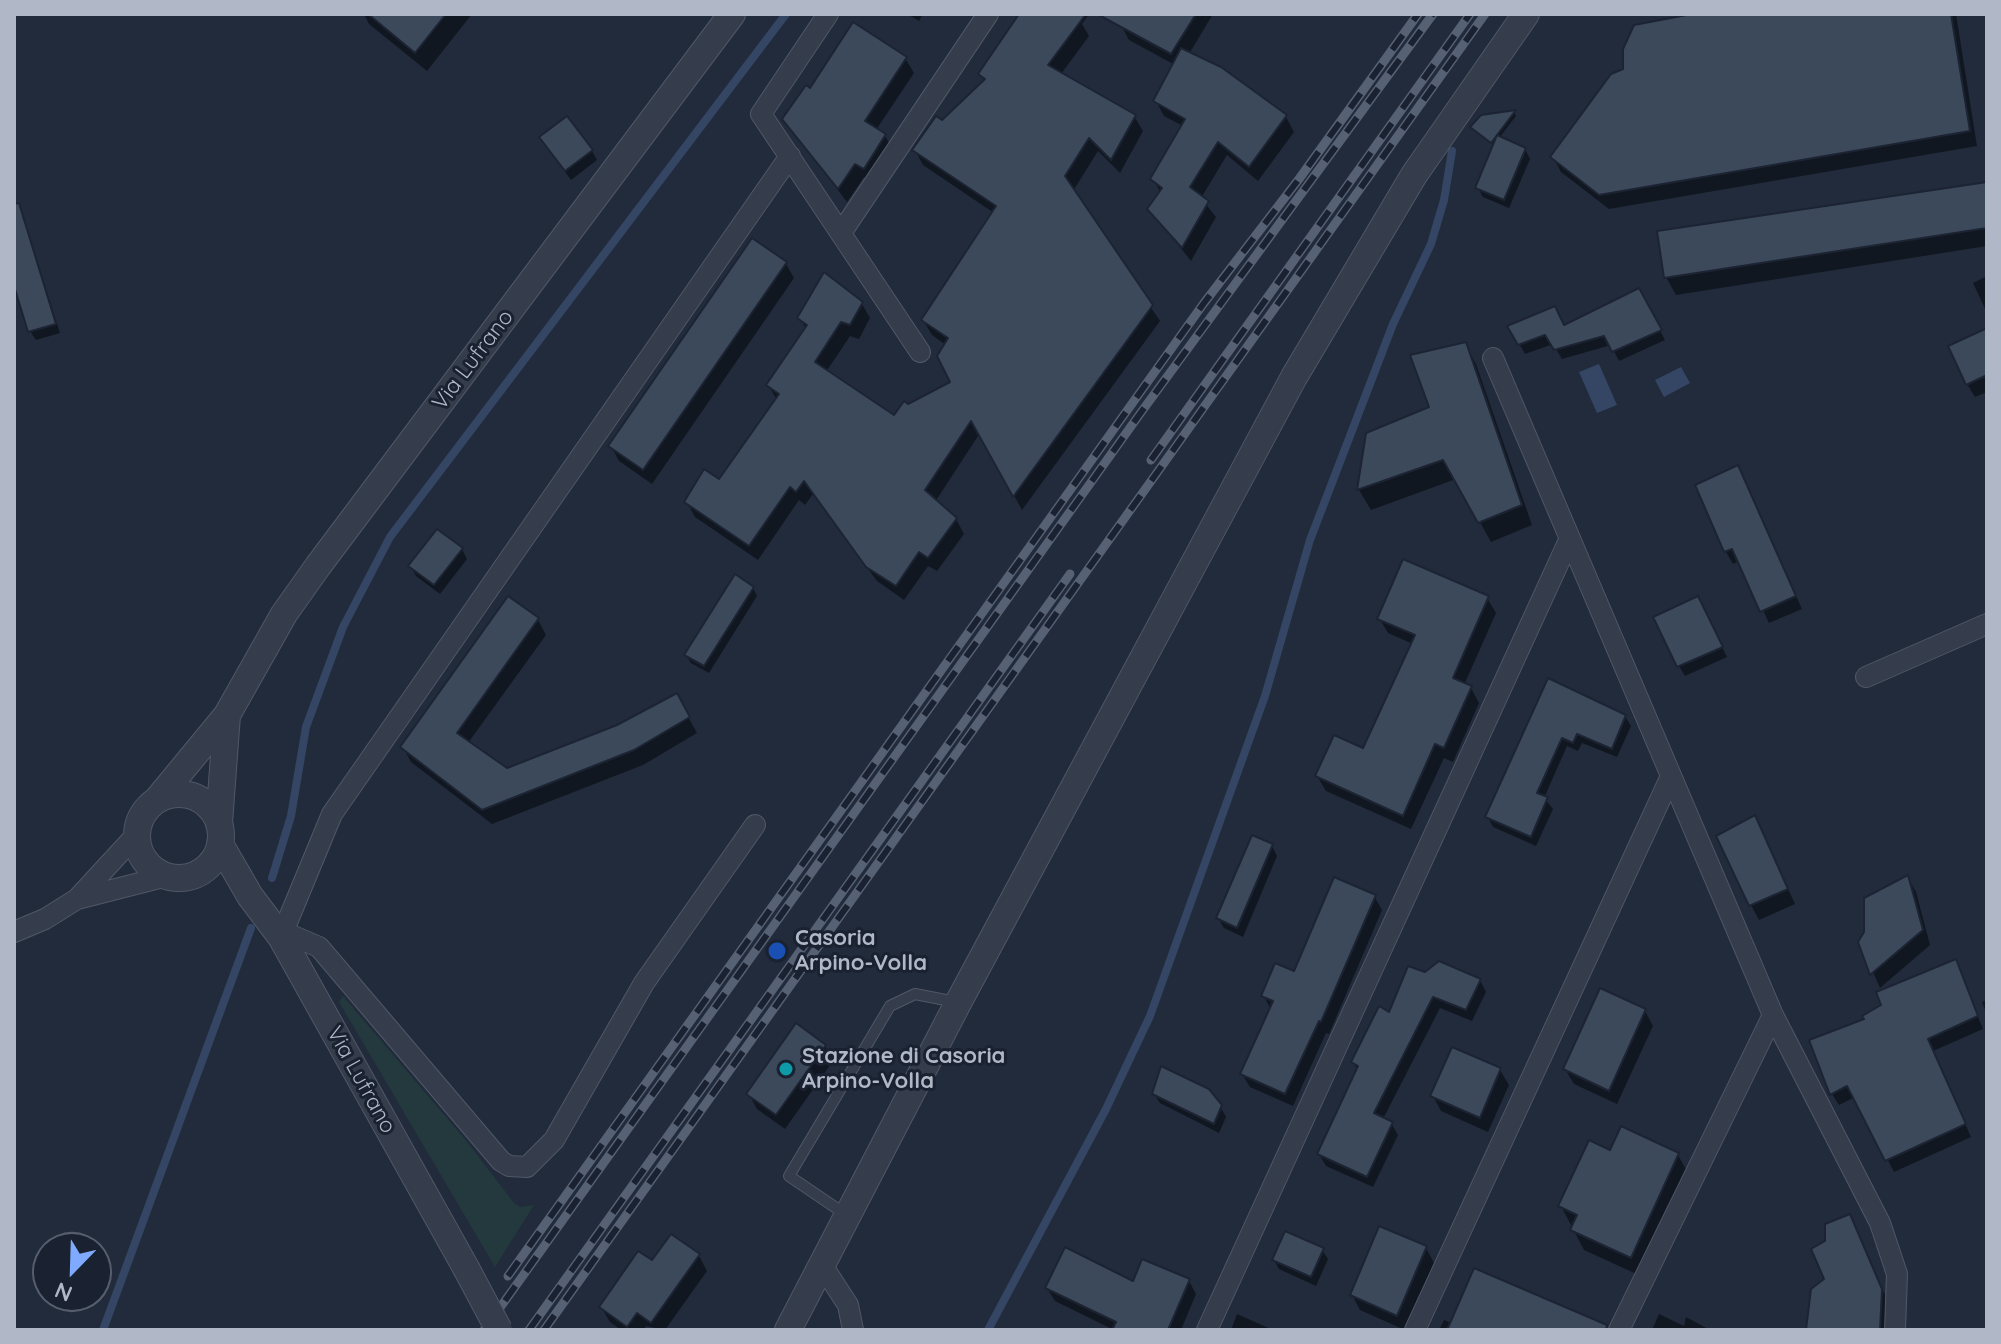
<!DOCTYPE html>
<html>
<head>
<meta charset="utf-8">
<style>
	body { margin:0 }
	#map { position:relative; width:2001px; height:1344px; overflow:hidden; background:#212b3c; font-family:Quicksand,sans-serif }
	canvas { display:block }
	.frame { position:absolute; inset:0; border:16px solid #b0b8c8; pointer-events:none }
	.north { position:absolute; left:32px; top:1232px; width:80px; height:80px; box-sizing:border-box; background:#1a2231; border:2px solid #565e6d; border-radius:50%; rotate:203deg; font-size:22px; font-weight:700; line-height:32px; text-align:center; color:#b0b8c8 }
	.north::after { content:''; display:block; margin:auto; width:28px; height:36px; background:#7faafe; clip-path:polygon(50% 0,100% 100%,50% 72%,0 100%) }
</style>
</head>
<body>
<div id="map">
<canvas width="2001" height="1344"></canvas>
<div class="frame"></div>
<div class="north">N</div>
</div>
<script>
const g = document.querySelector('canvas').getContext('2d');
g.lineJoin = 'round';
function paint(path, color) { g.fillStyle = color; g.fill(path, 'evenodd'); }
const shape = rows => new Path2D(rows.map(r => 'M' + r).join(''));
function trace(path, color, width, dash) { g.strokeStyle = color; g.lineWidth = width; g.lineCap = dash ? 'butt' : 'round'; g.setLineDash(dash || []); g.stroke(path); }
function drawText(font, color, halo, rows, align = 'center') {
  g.font = font + ' Quicksand,sans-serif'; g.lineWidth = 6; g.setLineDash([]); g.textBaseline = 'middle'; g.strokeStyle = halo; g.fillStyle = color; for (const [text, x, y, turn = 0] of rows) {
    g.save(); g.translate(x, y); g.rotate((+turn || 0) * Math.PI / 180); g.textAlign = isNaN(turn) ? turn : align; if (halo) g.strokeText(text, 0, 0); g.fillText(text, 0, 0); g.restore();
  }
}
paint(shape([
	[343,996,468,1143,514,1203,520,1207,534,1205,495,1267,339,1002]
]), '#23393d');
paint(shape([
	[1599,364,1617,405,1597,413,1579,372],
	[1681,367,1690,383,1664,397,1655,380]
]), '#344664');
paint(shape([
	[364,14,472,14,427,71,369,24],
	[907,14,923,14,919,21],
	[1021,14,1089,14,1082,24,1089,36,1061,74,1134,116,1143,131,1120,173,1098,151,1073,191,1160,321,1022,510,980,433,935,502,956,519,964,534,937,571,928,566,904,600,877,581,813,494,805,505,799,500,758,560,695,517,687,502,720,482,777,400,768,385,806,329,800,318,862,304,870,318,859,339,850,336,826,372,894,418,908,407,953,383,946,345,932,335,923,320,994,213,923,165,915,150,985,82,980,74],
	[1127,14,1213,14,1189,54,1220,69,1286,117,1294,132,1258,181,1227,155,1201,198,1216,217,1191,261,1150,209,1161,193,1153,179,1183,126,1164,116,1156,101,1175,65,1129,40,1121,25],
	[1703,14,1956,14,1977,146,1609,209,1561,172,1553,157,1625,70],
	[905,58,914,73,876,130,885,136,894,151,872,183,864,177,847,202,784,119,810,90],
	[1514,112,1516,116,1499,138,1525,149,1530,159,1509,208,1483,197,1478,188,1495,146,1473,128,1482,116],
	[547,147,592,151,597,160,571,180],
	[1987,184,1987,246,1676,295,1666,277],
	[14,240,29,241,34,251,60,333,36,340,30,331,14,280],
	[786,264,794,278,652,484,619,461,611,446],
	[1987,276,1987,313,1973,283],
	[1638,290,1665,340,1619,361,1611,345,1562,359,1553,344,1525,354,1510,327,1564,327],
	[1987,331,1987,392,1975,397,1967,384],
	[1465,344,1476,364,1532,525,1491,542,1456,479,1371,510,1359,490,1367,434,1431,408],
	[1744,480,1802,609,1769,623,1740,561,1733,564,1726,552,1697,486],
	[462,549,467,559,440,594,416,576,411,567],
	[753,588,757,596,709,673,691,663,686,655],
	[1487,598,1496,613,1464,685,1471,688,1479,703,1453,762,1444,758,1411,829,1326,791,1317,776,1364,751,1413,644,1388,633,1379,618],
	[1703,608,1727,657,1685,676,1679,666],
	[538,620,546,635,468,743,506,771,618,727,676,695,697,733,643,765,492,824,411,762,403,747],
	[1549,681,1625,716,1631,726,1617,757,1582,743,1578,751,1567,746,1544,798,1553,809,1536,846,1493,827,1488,817],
	[1762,833,1795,904,1759,920,1751,905],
	[1272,846,1277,856,1243,937,1224,928,1218,918],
	[1908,878,1916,892,1930,945,1880,988,1860,942],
	[1374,896,1382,910,1329,1034,1326,1033,1293,1106,1250,1087,1242,1074,1271,1010,1264,996,1295,974],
	[1955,961,1983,1029,1933,1051,1971,1137,1894,1172,1855,1097,1839,1105,1832,1094,1867,1021],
	[1426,975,1480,980,1486,992,1472,1021,1440,1008,1383,1119,1391,1123,1398,1135,1373,1187,1326,1166,1319,1154,1358,1071,1353,1062],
	[1987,1000,1987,1015,1982,1002],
	[1645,1011,1653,1026,1617,1104,1574,1084,1565,1069],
	[825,1046,833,1061,785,1129,757,1109,749,1094],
	[1500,1070,1509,1085,1488,1132,1441,1111,1433,1096],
	[1154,1094,1220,1106,1226,1117,1219,1133,1160,1103],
	[1611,1152,1678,1155,1689,1175,1643,1277,1584,1250,1561,1206],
	[1849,1216,1892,1310,1893,1330,1808,1330,1826,1280,1827,1242],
	[1426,1248,1434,1263,1405,1330,1360,1310,1352,1295],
	[1322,1250,1328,1259,1316,1286,1279,1269,1274,1260],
	[699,1256,707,1271,665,1330,646,1326,644,1330,621,1330,610,1322,601,1307,653,1263],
	[1189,1281,1196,1294,1181,1330,1114,1330,1055,1301,1047,1288],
	[1237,1314,1273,1330,1231,1330],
	[1659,1314,1684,1326,1686,1317,1710,1330,1652,1330],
	[1444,1320,1452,1323,1592,1330,1439,1330]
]), '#0007');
trace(shape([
	[272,878,291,816,306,727,343,627,390,537,786,14],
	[103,1330,251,928],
	[988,1330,1106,1109,1150,1016,1265,696,1310,540,1393,324,1431,244,1444,200,1452,151]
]), '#344664', 8);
const building = shape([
	[368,14,446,14,415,53,368,14],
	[1019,14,1086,14,1048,65,1136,115,1111,160,1089,138,1065,176,1153,305,1013,497,971,421,925,490,957,518,928,558,919,552,896,586,866,567,804,481,796,492,790,487,749,546,684,502,704,469,719,479,779,394,766,385,807,325,797,318,824,272,863,302,850,325,841,322,815,362,894,415,904,401,908,404,950,382,937,356,948,338,921,320,996,206,912,150,936,116,942,120,985,79,978,74,1019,14],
	[1097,14,1196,14,1171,54,1097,14],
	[1692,14,1951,14,1970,131,1599,195,1550,157,1611,74,1623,69,1623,49,1634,25,1692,14],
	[853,22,907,57,865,121,886,134,864,169,855,164,838,189,782,119,806,85,810,88,853,22],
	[1181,48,1221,67,1287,115,1249,167,1218,142,1190,187,1209,201,1182,248,1147,209,1162,188,1150,179,1185,119,1153,101,1181,48],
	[1516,110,1491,143,1470,127,1481,115,1516,110],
	[567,116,593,150,565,171,539,137,567,116],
	[1497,135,1526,148,1504,200,1475,188,1497,135],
	[1987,182,1987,228,1664,278,1657,231,1987,182],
	[19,203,56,324,28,332,14,286,14,204,19,203],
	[752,238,787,262,643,470,608,446,752,238],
	[1639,288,1662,330,1612,352,1604,336,1554,350,1545,335,1518,345,1507,326,1555,306,1564,325,1639,288],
	[1987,328,1987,375,1966,385,1948,346,1987,328],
	[1466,342,1522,505,1478,523,1443,460,1357,490,1366,433,1429,407,1410,355,1466,342],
	[1738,465,1796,596,1760,612,1732,549,1724,552,1695,485,1738,465],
	[437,529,463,548,434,585,408,566,437,529],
	[1403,559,1489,596,1453,678,1472,686,1444,748,1435,744,1403,816,1315,776,1334,735,1363,748,1415,635,1377,619,1403,559],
	[735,574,754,587,704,666,684,655,735,574],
	[508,596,539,618,457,733,507,768,617,725,677,693,690,717,634,750,482,810,400,747,508,596],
	[1698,596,1723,647,1677,667,1653,617,1698,596],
	[1548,678,1626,715,1612,749,1577,734,1573,743,1562,738,1537,793,1548,797,1531,837,1485,817,1548,678],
	[1755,815,1788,889,1749,906,1716,836,1755,815],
	[1252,835,1273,844,1237,928,1216,918,1252,835],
	[1908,875,1923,930,1870,975,1858,942,1864,932,1864,898,1908,875],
	[1334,877,1376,895,1321,1022,1319,1021,1285,1094,1240,1074,1273,1001,1261,996,1275,963,1294,971,1334,877],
	[1956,959,1978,1016,1928,1039,1966,1124,1885,1161,1847,1086,1830,1095,1809,1040,1864,1019,1862,1016,1881,1005,1876,992,1956,959],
	[1439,961,1481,979,1466,1010,1433,997,1374,1113,1393,1122,1367,1177,1317,1154,1358,1066,1351,1062,1379,1006,1389,1012,1408,966,1425,972,1439,961],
	[1600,988,1646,1009,1609,1091,1563,1069,1600,988],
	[796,1023,826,1045,776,1115,746,1094,796,1023],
	[1452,1047,1501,1068,1480,1118,1430,1096,1452,1047],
	[1161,1066,1209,1089,1222,1105,1214,1124,1152,1094,1161,1066],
	[1621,1126,1679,1153,1631,1258,1570,1230,1577,1215,1558,1206,1589,1140,1610,1150,1621,1126],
	[1850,1214,1882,1289,1880,1330,1806,1330,1811,1289,1824,1279,1811,1249,1825,1241,1825,1224,1850,1214],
	[1379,1226,1427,1246,1397,1316,1350,1295,1379,1226],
	[1285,1231,1324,1248,1311,1277,1272,1260,1285,1231],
	[671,1234,700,1254,651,1323,637,1313,627,1327,599,1307,638,1251,652,1260,671,1234],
	[1065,1247,1133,1281,1142,1259,1190,1279,1168,1330,1112,1330,1116,1322,1045,1288,1065,1247],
	[1474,1268,1607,1325,1606,1330,1447,1330,1474,1268]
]);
paint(building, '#3c495b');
trace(building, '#1c2433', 2);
const service = shape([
	[845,1214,789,1176,890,1006,915,994,956,1002]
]);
const minor = shape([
	[828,14,761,114,920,352],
	[841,233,988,14],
	[1493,358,1773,1015,1880,1223,1897,1274,1895,1330],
	[1866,677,1987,624],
	[77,899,167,876],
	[14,932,45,919,77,899,137,834],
	[281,937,332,814,790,156],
	[281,937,291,935,319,947,501,1161,509,1166,527,1167,554,1140,644,983,755,825],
	[822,1265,848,1305,853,1330],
	[1207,1330,1570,538],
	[1415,1330,1671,776],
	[1619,1330,1773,1015]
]);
const tertiary = shape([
	'137 836a42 42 0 1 1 84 0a42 42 0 1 1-84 0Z',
	[157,800,227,715,284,614,318,566,732,14],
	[219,823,227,715],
	[220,844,250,896,281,937,466,1268],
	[788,1330,958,1003,1294,377,1414,175,1526,14]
]);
trace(service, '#505867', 12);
trace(minor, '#505867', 22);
trace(tertiary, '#505867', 28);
trace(service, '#353d4c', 10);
trace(minor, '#353d4c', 20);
trace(tertiary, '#353d4c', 26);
const rail = shape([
	[1151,460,1470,14],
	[508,1276,1204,303,1299,179,1418,14],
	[484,1330,1142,411,1433,14],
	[529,1330,1070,574],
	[544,1330,1485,14]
]);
trace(rail, '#566173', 9);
trace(rail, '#1a2231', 6, [18]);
const tertiaryBridge = shape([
	[466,1268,499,1330]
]);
trace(tertiaryBridge, '#505867', 28, []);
trace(tertiaryBridge, '#353d4c', 26);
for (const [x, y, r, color] of [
	[777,951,10,"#1a4fb4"],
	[786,1069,8,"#0f9aa8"]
]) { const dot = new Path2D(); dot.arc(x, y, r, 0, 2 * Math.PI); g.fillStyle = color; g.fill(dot); trace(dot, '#1a2231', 3); }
drawText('22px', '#b0b8c8', '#1a2231', [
	["Via Lufrano",473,360,-53],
	["Via Lufrano",361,1080,61]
]);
drawText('bold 22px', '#b0b8c8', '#1a2231', [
	["Casoria",795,938],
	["Arpino-Volla",795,963],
	["Stazione di Casoria",802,1056],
	["Arpino-Volla",802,1081]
], 'left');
</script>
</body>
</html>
